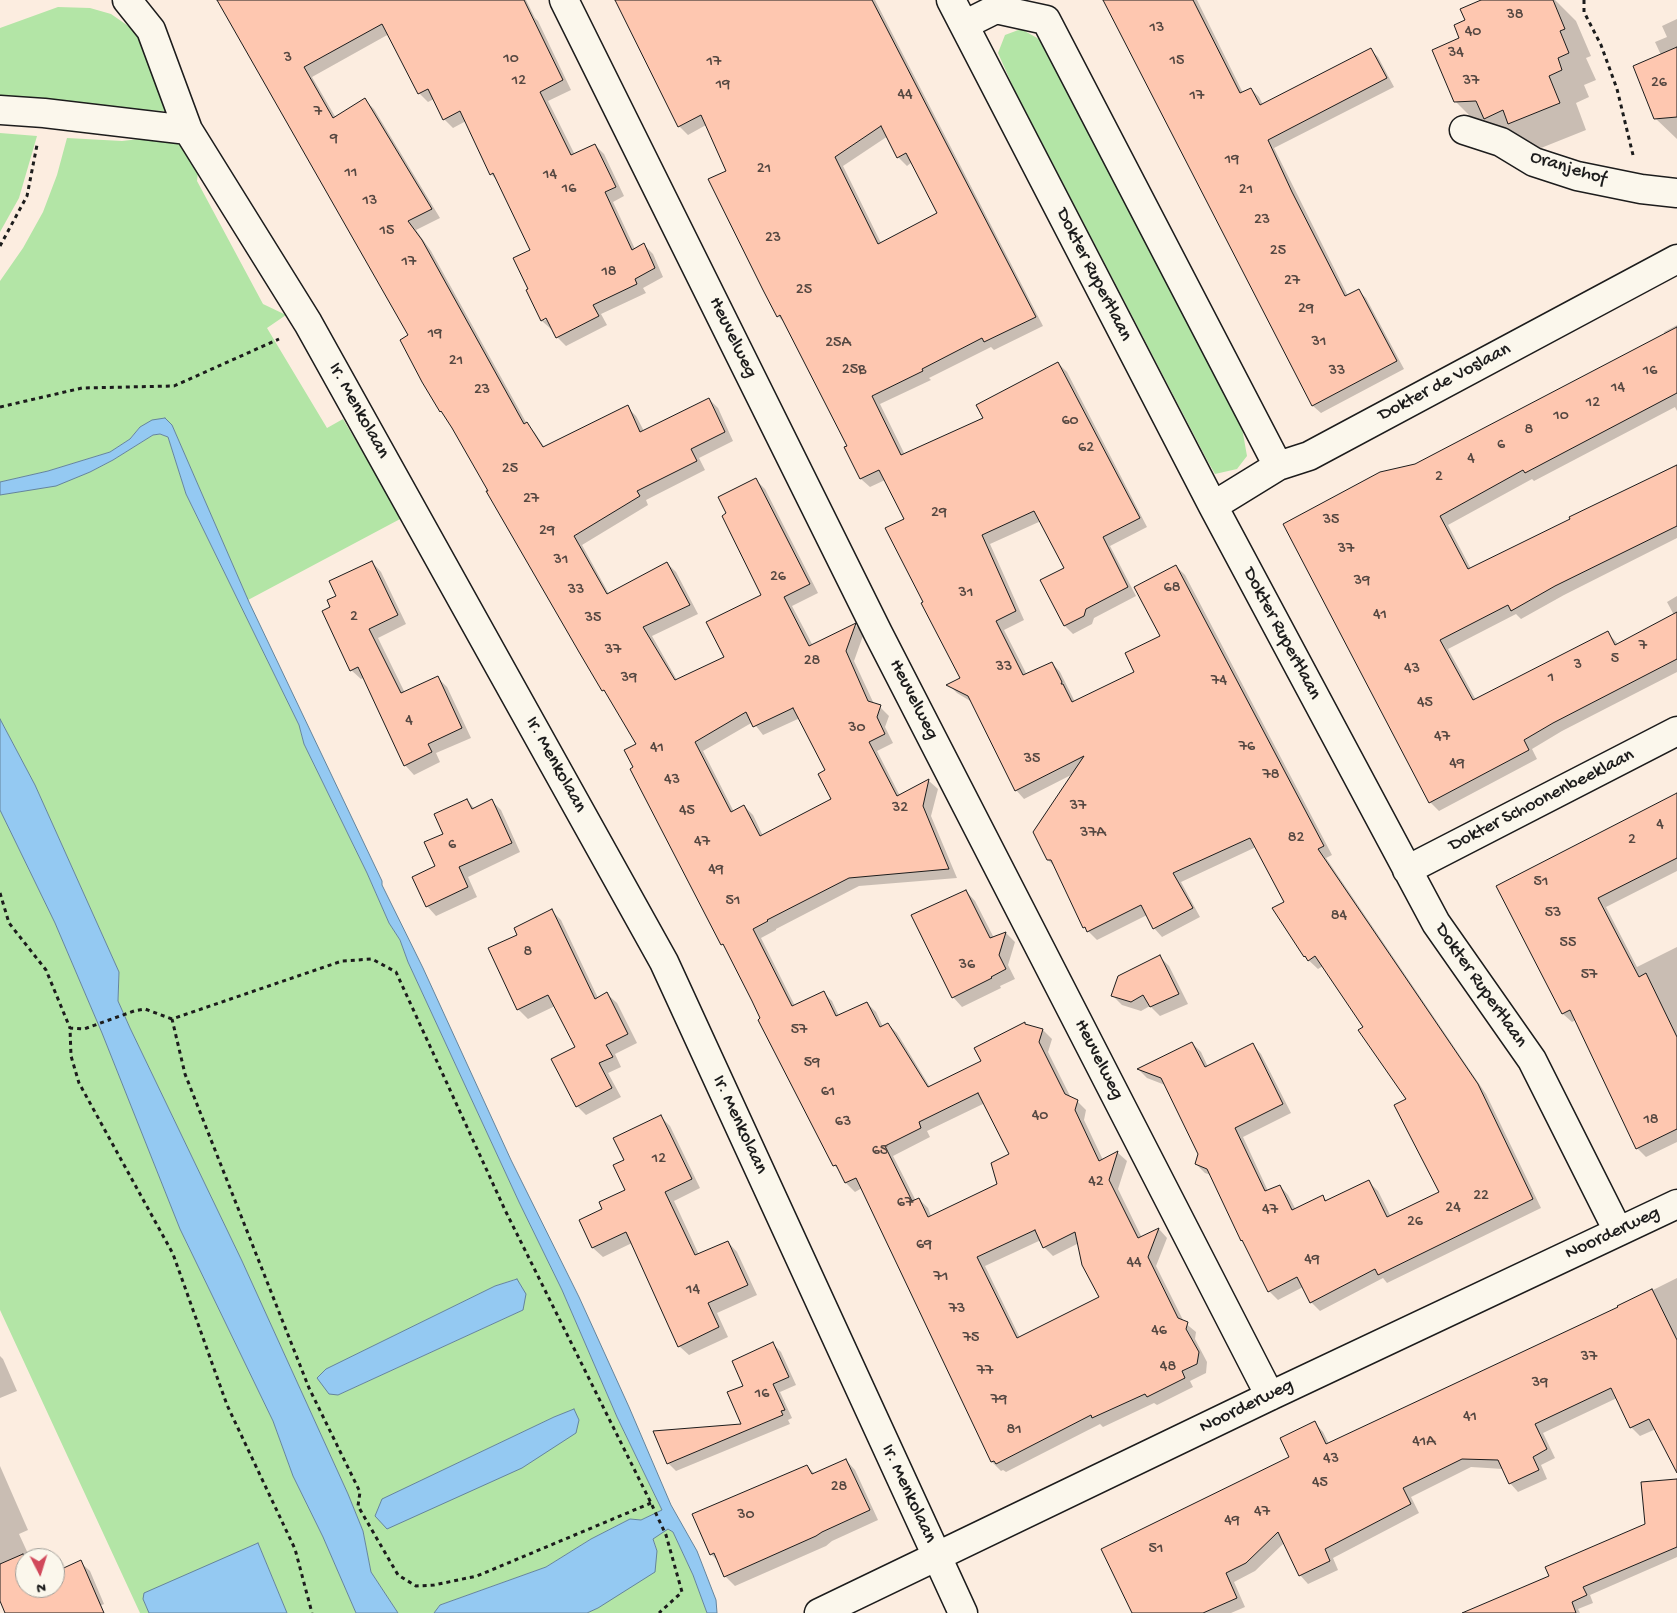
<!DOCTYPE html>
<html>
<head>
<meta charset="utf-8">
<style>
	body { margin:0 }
	#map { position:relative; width:1677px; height:1613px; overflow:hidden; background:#fcede0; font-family:"Gochi Hand",sans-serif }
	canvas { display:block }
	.north { position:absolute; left:15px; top:1548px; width:50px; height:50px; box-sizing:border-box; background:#fbf7ec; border:1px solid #a29f99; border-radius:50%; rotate:175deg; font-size:14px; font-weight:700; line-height:20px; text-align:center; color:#1c1c1c }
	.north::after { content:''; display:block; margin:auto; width:18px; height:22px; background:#d1495b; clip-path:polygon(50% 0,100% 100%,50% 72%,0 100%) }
</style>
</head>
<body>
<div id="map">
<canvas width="1677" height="1613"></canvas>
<div class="north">N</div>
</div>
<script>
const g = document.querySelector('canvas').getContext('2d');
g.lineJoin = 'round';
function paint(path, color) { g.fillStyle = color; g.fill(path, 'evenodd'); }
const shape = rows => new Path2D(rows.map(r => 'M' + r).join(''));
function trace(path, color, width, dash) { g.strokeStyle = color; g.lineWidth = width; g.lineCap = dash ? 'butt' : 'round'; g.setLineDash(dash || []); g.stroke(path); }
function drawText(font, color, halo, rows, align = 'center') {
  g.font = font + ' "Gochi Hand",sans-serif'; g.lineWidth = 4; g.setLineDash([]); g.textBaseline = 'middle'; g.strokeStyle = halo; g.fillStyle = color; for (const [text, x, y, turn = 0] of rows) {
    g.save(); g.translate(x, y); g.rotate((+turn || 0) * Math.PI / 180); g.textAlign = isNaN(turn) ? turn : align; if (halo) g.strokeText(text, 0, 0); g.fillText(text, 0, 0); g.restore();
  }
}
paint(shape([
	[58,7,90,8,111,14,134,30,176,112,0,99,0,28],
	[1021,29,1039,39,1242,428,1247,456,1237,469,1215,474,1207,460,1014,89,998,53,1005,35],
	[0,133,37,136,19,198,0,232],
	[174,135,199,163,197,181,263,304,286,315,267,328,327,428,343,419,402,518,248,600,172,425,165,418,140,427,130,439,110,452,48,471,0,482,0,281,23,248,43,212,57,175,67,138,122,141],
	[160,434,168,437,186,494,299,725,304,744,367,873,389,923,400,940,408,962,519,1202,562,1290,617,1417,662,1510,641,1520,630,1519,591,1539,546,1567,440,1605,434,1613,398,1613,371,1572,363,1531,348,1494,242,1261,130,1028,118,1001,119,972,35,785,0,719,0,495,56,485,90,472,113,460,153,435],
	[516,1279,523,1310,338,1395,327,1369,495,1286],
	[573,1410,579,1420,375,1516,383,1499,554,1417],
	[0,810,55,923,102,1033,180,1229,273,1421,293,1476,323,1537,356,1613,287,1613,258,1543,143,1599,149,1613,140,1613,0,1310],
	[668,1529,673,1532,693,1575,707,1613,587,1613,598,1608,657,1551,653,1538]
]), '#b3e5a6');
const water = shape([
	[165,418,172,425,249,602,382,881,382,885,423,968,511,1160,579,1297,629,1407,671,1505,697,1551,716,1600,717,1613,707,1613,693,1575,673,1532,668,1529,653,1539,657,1551,655,1572,598,1608,587,1613,434,1613,440,1605,546,1567,591,1539,630,1519,641,1520,662,1510,617,1417,562,1290,519,1202,408,962,400,940,389,923,367,873,304,744,299,725,186,494,168,437,160,434,153,435,113,460,90,472,56,486,0,495,0,482,48,471,110,452,130,439,140,427,152,420,165,418],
	[0,719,35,785,119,972,118,1001,130,1028,242,1261,348,1494,363,1531,371,1572,398,1613,356,1613,323,1537,293,1476,273,1421,180,1229,102,1033,55,923,0,810,0,719],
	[517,1279,526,1294,523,1310,338,1395,329,1394,317,1378,326,1369,495,1286,517,1279],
	[574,1409,579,1420,576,1433,522,1468,387,1529,375,1516,382,1499,554,1417,574,1409],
	[258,1543,287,1613,149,1613,143,1599,144,1593,258,1543]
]);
paint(water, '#94c9f2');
trace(water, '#64849c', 1);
paint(shape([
	[219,0,526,0,535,18,538,21,571,90,548,101,575,155,595,145,604,154,624,196,613,202,635,249,644,245,653,254,663,277,643,288,646,293,601,314,607,325,566,346,557,337,553,328,551,329,542,321,528,291,532,250,499,182,491,174,466,121,453,128,444,119,434,99,428,102,419,93,389,34,312,77,336,118,365,100,374,109,440,218,416,230,431,251,527,424,535,433,545,448,627,407,636,416,644,431,709,399,718,408,733,441,699,458,705,470,646,500,648,505,582,545,609,594,667,563,676,572,698,614,652,636,677,680,726,657,763,596,756,480,765,489,818,593,792,606,813,646,855,625,864,633,854,661,874,704,880,707,889,716,885,727,893,743,877,751,900,796,929,781,938,789,931,816,957,878,859,886,776,929,776,930,761,938,795,1006,823,992,832,1001,839,1016,867,1003,876,1012,883,1027,888,1024,897,1033,930,1087,983,1062,1026,1025,1043,1030,1052,1039,1048,1052,1071,1098,1077,1101,1086,1110,1084,1120,1103,1160,1118,1153,1127,1161,1118,1189,1142,1238,1159,1229,1167,1238,1156,1266,1184,1322,1196,1332,1195,1339,1207,1362,1206,1373,1190,1381,1193,1387,1157,1405,1154,1403,1103,1427,1100,1424,1006,1472,1003,1470,1001,1471,992,1462,862,1188,855,1192,846,1183,840,1171,834,1165,728,950,722,944,632,769,634,768,637,745,608,695,603,690,448,418,441,411,410,336],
	[552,315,544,321,544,318],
	[800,718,827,770,833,800,763,836,753,815,744,806,734,812,703,751,753,722,763,735],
	[985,1103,1010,1155,999,1184,931,1216,928,1208,919,1199,916,1201,893,1156,930,1137,927,1131],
	[1041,1240,1044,1247,1053,1256,1079,1243,1100,1298,1020,1338,985,1266],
	[617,0,875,0,1043,326,994,350,991,347,929,378,931,380,880,404,905,455,984,419,1058,363,1067,372,1147,527,1110,546,1136,596,1094,618,1092,624,1073,634,1065,626,1065,568,1041,521,990,544,1024,620,1004,630,1027,675,1052,663,1060,672,1075,702,1136,672,1162,637,1176,566,1185,575,1332,855,1326,858,1486,1094,1541,1208,1387,1283,1383,1278,1320,1311,1311,1302,1303,1287,1278,1300,1269,1291,1245,1244,1242,1240,1211,1175,1205,1173,1196,1164,1200,1154,1165,1085,1147,1078,1139,1070,1192,1043,1201,1052,1208,1067,1253,1045,1261,1054,1291,1113,1243,1137,1268,1191,1280,1186,1288,1195,1296,1210,1323,1197,1327,1201,1369,1182,1378,1191,1391,1217,1440,1193,1408,1099,1365,1028,1323,966,1318,969,1304,956,1285,902,1256,847,1181,882,1200,917,1162,937,1154,928,1147,915,1097,940,1084,927,1056,868,1048,860,1073,774,1024,799,1016,790,972,702,957,693,949,685,962,678,924,602,906,519,885,480,870,487,861,479,848,446,785,323,778,316,727,171,706,125,688,135,679,126],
	[888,136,898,157,907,166,912,162,938,213,881,243,843,166],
	[1105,0,1197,0,1243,93,1251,89,1259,97,1263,105,1370,49,1378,57,1394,87,1274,148,1348,296,1358,290,1366,298,1404,369,1321,413,1313,406],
	[1485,0,1555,0,1576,21,1591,56,1586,58,1596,80,1584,85,1589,97,1576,103,1586,130,1536,150,1525,139,1512,145,1482,128,1455,101,1461,39,1467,21],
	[1677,19,1677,139,1655,118,1661,55,1655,42,1667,37,1662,26],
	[1677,325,1677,411,1675,407,1534,481,1532,479,1448,525,1471,569,1661,474,1660,473,1677,464,1677,538,1564,595,1521,619,1516,614,1448,649,1476,700,1607,632,1618,644,1674,615,1667,602,1677,596,1677,672,1562,731,1532,749,1537,759,1439,811,1430,802,1416,465,1665,335,1664,332],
	[372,562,381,572,406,624,378,638,405,693,438,678,447,687,471,738,436,753,440,762,414,775,405,765,364,678,361,679,351,670,332,608,338,597],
	[1677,795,1677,871,1606,907,1637,967,1677,947,1677,1142,1646,1157,1637,1148,1576,1020,1572,1022,1563,1014,1498,887],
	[467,800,475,809,492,801,501,810,520,852,468,877,477,897,436,916,427,906,445,834],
	[966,891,975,901,994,938,1006,933,1015,942,1008,965,1015,979,1000,986,1001,988,962,1007,953,997],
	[552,911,561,920,598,998,607,994,617,1003,637,1043,615,1054,621,1067,608,1073,621,1097,586,1115,577,1106,576,1047,555,1006,528,1019,518,1009,519,935],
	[1160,957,1169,966,1188,1004,1160,1016,1150,1006,1141,1011,1122,1005,1112,995],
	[661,1117,670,1126,700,1188,674,1201,699,1255,728,1242,737,1252,757,1295,717,1313,728,1337,689,1355,679,1346,632,1243,603,1257,593,1248,581,1221,604,1210,626,1191,625,1160],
	[1677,1278,1677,1455,1656,1429,1640,1436,1631,1427,1617,1398,1543,1433,1555,1458,1541,1465,1547,1479,1518,1492,1510,1483,1503,1469,1471,1467,1411,1497,1419,1513,1333,1558,1338,1570,1308,1584,1300,1575,1284,1543,1255,1571,1234,1582,1245,1607,1231,1613,1134,1613,1291,1458,1315,1423,1323,1432,1329,1444,1619,1308,1619,1307],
	[773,1344,781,1352,796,1385,780,1392,792,1418,788,1420,790,1424,676,1471,668,1463,743,1425,744,1386],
	[0,1356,3,1359,17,1391,0,1398],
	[846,1460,855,1470,878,1520,832,1541,826,1546,735,1586,725,1576,718,1561,711,1554,807,1466,815,1474],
	[0,1466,28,1530,19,1534,30,1558,25,1558,25,1588,55,1588,55,1573,80,1562,90,1571,104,1604,84,1613,6,1613,0,1598],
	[1677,1480,1677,1557,1590,1595,1593,1603,1578,1609,1580,1613,1465,1613,1551,1577,1646,1525]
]), '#0003');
const building = shape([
	[217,0,524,0,563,80,540,92,571,155,595,144,616,187,605,192,632,250,644,243,655,268,635,279,637,284,593,305,599,316,556,338,546,318,541,321,526,290,528,289,513,258,530,250,493,173,490,175,460,111,443,120,428,89,418,94,382,24,304,67,333,118,365,98,432,209,408,221,422,240,524,424,527,422,543,447,628,405,640,432,709,398,725,432,691,449,697,461,637,491,640,496,574,536,607,594,667,562,690,605,643,627,675,680,724,657,706,622,761,595,722,516,726,513,718,497,756,478,810,584,784,597,809,646,856,623,846,651,868,701,881,705,877,717,885,734,869,742,897,796,929,779,923,806,949,869,849,878,767,920,768,921,753,929,792,1006,824,991,836,1016,867,1002,880,1027,888,1023,928,1087,981,1061,974,1048,1025,1022,1025,1024,1043,1029,1039,1042,1065,1094,1078,1100,1075,1110,1099,1161,1118,1151,1109,1180,1138,1238,1159,1228,1148,1257,1178,1318,1188,1322,1186,1329,1199,1352,1197,1364,1182,1371,1185,1378,1147,1397,1145,1394,1092,1418,1091,1415,996,1464,994,1461,991,1462,856,1178,845,1183,836,1165,833,1166,758,1020,760,1018,752,1001,723,944,721,945,630,769,633,767,624,750,636,744,604,690,602,691,579,652,486,491,488,491,452,428,441,411,440,412,422,382,400,340,408,335,217,0],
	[793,708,825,770,818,774,831,799,760,836,744,805,731,812,695,742,746,712,753,727,793,708],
	[978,1093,1009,1154,991,1163,997,1184,928,1217,919,1198,912,1201,885,1146,921,1128,919,1122,978,1093],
	[1035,1230,1043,1248,1075,1232,1082,1265,1099,1297,1017,1338,977,1257,1035,1230],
	[615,0,872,0,1036,317,984,342,982,338,922,369,923,371,872,396,901,455,983,418,976,405,1058,362,1140,518,1103,537,1128,587,1086,609,1084,616,1064,626,1040,580,1064,568,1034,511,982,535,1016,611,996,621,1023,675,1052,662,1062,682,1061,684,1063,684,1072,702,1134,672,1125,653,1160,636,1134,587,1176,565,1324,846,1318,849,1478,1084,1533,1199,1378,1275,1375,1269,1310,1303,1297,1277,1268,1292,1242,1240,1241,1241,1207,1169,1195,1164,1198,1154,1161,1078,1137,1069,1192,1042,1205,1067,1253,1043,1283,1104,1235,1128,1265,1191,1280,1185,1292,1210,1323,1195,1325,1201,1369,1180,1387,1217,1439,1192,1394,1105,1406,1099,1358,1030,1363,1027,1315,956,1308,961,1305,956,1304,957,1272,908,1284,902,1250,838,1173,873,1193,908,1153,929,1141,905,1087,932,1085,927,1083,928,1051,860,1047,860,1033,832,1084,756,1015,791,968,696,946,685,960,678,921,603,923,602,885,528,904,519,879,470,860,479,844,447,847,446,780,315,777,317,763,290,708,179,726,171,701,115,678,127,615,0],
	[881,126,897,158,906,153,937,213,878,244,835,157,881,126],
	[1103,0,1193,0,1240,93,1251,88,1260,105,1371,48,1387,78,1268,140,1292,192,1345,296,1359,289,1397,361,1312,406,1103,0],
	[1481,0,1553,0,1565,29,1560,31,1569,53,1558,58,1562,70,1549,76,1560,103,1508,124,1503,110,1484,119,1476,101,1454,102,1432,50,1459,38,1454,25,1465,20,1460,9,1481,0],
	[1677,47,1677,117,1654,119,1633,66,1677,47],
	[1677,327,1677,393,1525,473,1523,470,1440,516,1468,569,1570,519,1569,517,1677,465,1677,526,1555,586,1511,611,1508,605,1440,640,1473,700,1608,631,1615,645,1677,612,1677,659,1553,723,1524,740,1529,750,1429,803,1283,524,1380,472,1415,464,1677,327],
	[372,561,398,615,369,629,401,693,438,676,462,728,428,744,432,752,404,766,358,667,350,671,322,611,330,607,327,600,336,596,329,581,372,561],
	[1677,793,1677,858,1598,898,1639,977,1646,973,1677,1037,1677,1129,1636,1149,1570,1010,1562,1014,1496,886,1677,793],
	[467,799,472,809,492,799,512,843,459,867,468,887,426,907,412,877,435,866,424,842,443,834,434,814,467,799],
	[966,890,990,938,1006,932,999,955,1006,969,991,977,992,978,952,998,911,915,966,890],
	[552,909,595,999,607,992,628,1034,606,1045,613,1057,599,1063,612,1088,576,1107,551,1059,575,1047,548,995,517,1010,488,948,517,935,514,928,552,909],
	[1160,955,1179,994,1150,1007,1143,995,1131,1002,1111,996,1118,976,1160,955],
	[661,1115,692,1179,665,1192,695,1255,728,1241,748,1285,708,1303,719,1327,678,1347,626,1232,592,1248,579,1220,602,1209,599,1202,625,1190,613,1165,624,1160,613,1138,661,1115],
	[1652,1289,1677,1340,1677,1473,1649,1419,1630,1428,1611,1388,1535,1424,1547,1449,1533,1457,1539,1470,1509,1484,1498,1460,1462,1459,1403,1488,1411,1504,1325,1549,1330,1561,1299,1576,1278,1532,1246,1563,1226,1573,1237,1598,1203,1613,1132,1613,1101,1549,1289,1457,1280,1438,1315,1421,1326,1444,1618,1307,1617,1306,1652,1289],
	[773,1342,789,1377,773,1384,785,1410,781,1411,783,1415,667,1464,653,1431,741,1424,727,1392,743,1386,732,1361,773,1342],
	[846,1459,870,1510,822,1532,816,1536,724,1577,714,1553,710,1555,692,1514,807,1465,812,1474,846,1459],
	[1677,1479,1677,1547,1583,1587,1587,1595,1572,1602,1576,1613,1462,1613,1549,1576,1545,1567,1645,1524,1641,1482,1677,1479],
	[23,1554,25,1558,25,1588,55,1588,55,1572,81,1560,104,1613,5,1613,0,1601,0,1564,23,1554]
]);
paint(building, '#fec7b0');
trace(building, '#1c1c1c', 1);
const minor = shape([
	[127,0,151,30,188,130],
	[564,0,878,633,1270,1396],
	[951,0,1213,506,1436,923,1532,1060,1618,1231],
	[964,25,996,9,1046,20,1278,466],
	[0,110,44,113,188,130,308,323,664,962,963,1613],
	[1464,130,1501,142,1534,162,1577,176,1641,189,1677,193],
	[1213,506,1278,466,1309,456,1677,259],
	[1407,870,1677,731],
	[819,1613,1270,1396,1677,1204]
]);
trace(minor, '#1c1c1c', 31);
trace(shape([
	[1584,0,1584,12,1601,45,1617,89,1633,155],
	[0,246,27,196,37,145],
	[0,407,82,388,174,386,279,339],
	[0,893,9,923,46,970,70,1028],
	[172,1019,145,1009,134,1011,84,1029,70,1028,71,1056,79,1083,173,1254,227,1405,295,1549,312,1613],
	[651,1503,477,1576,434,1585,416,1586,398,1575,358,1506,360,1492,309,1388,185,1074,172,1019,342,961,372,959,396,972,505,1210,651,1503,666,1535,682,1592,659,1613]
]), '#1c1c1c', 3, [4, 4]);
trace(minor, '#fbf7ec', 28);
drawText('16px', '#544741', null, [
	["38",1515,16],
	["13",1157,29],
	["40",1473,33],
	["34",1456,54],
	["3",288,59],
	["10",511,60],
	["15",1177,62],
	["17",714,63],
	["12",519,82],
	["37",1471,82],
	["26",1659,84],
	["19",723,86],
	["44",905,96],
	["17",1197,97],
	["7",318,113],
	["9",334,140],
	["19",1232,161],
	["21",764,170],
	["11",351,174],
	["14",550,176],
	["16",569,190],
	["21",1246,191],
	["13",370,202],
	["23",1262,221],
	["15",387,232],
	["23",773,239],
	["25",1278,252],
	["17",409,263],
	["18",609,273],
	["27",1292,282],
	["25",804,291],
	["29",1306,310],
	["19",435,335],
	["31",1319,343],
	["25A",838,344],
	["21",456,362],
	["25B",854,371],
	["33",1337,372],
	["16",1650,372],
	["14",1618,389],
	["23",482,391],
	["12",1593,404],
	["10",1561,417],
	["60",1070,422],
	["8",1529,431],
	["6",1501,446],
	["62",1086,449],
	["4",1471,460],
	["25",510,470],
	["2",1439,478],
	["27",531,500],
	["29",939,514],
	["35",1331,521],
	["29",547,532],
	["37",1346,550],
	["31",561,561],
	["26",778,578],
	["39",1362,582],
	["68",1172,589],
	["33",576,591],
	["31",966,594],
	["41",1380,616],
	["2",354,618],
	["35",593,619],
	["7",1643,647],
	["37",613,651],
	["5",1615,660],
	["28",812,662],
	["3",1578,666],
	["33",1004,668],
	["43",1412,670],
	["39",629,679],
	["1",1551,679],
	["74",1219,682],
	["45",1425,704],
	["4",409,722],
	["30",857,729],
	["47",1442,738],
	["76",1247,748],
	["41",657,749],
	["35",1032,760],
	["49",1457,765],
	["78",1271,776],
	["43",672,781],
	["37",1078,807],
	["32",900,809],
	["45",687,812],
	["4",1660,826],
	["37A",1093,834],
	["82",1296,839],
	["2",1632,841],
	["47",702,843],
	["6",452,846],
	["49",716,871],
	["51",1541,883],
	["51",733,902],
	["53",1553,914],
	["84",1339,917],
	["55",1568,944],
	["8",528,953],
	["36",967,966],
	["57",1589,976],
	["57",799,1031],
	["59",812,1064],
	["61",828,1093],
	["40",1040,1117],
	["18",1651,1121],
	["63",843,1123],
	["65",880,1152],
	["12",659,1160],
	["42",1096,1183],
	["22",1481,1197],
	["67",905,1204],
	["24",1453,1209],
	["47",1270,1211],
	["26",1415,1223],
	["69",924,1246],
	["49",1312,1261],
	["44",1134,1264],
	["71",941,1278],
	["14",693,1291],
	["73",957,1310],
	["46",1159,1332],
	["75",971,1339],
	["37",1589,1358],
	["48",1168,1368],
	["77",985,1372],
	["39",1540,1384],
	["16",762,1395],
	["79",999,1401],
	["41",1470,1418],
	["81",1014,1431],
	["41A",1424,1443],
	["43",1331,1460],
	["45",1320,1484],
	["28",839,1488],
	["47",1262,1513],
	["30",746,1516],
	["49",1232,1522],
	["51",1156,1550]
]);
drawText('19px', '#1c1c1c', '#fbf7ec', [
	["Oranjehof",1568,169,17],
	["Dokter Rupertlaan",1093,275,63],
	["Heuvelweg",732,338,64],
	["Dokter de Voslaan",1445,383,-28],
	["Ir. Menkolaan",358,411,61],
	["Dokter Rupertlaan",1281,634,62],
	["Heuvelweg",913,700,63],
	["Ir. Menkolaan",555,765,61],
	["Dokter Schoonenbeeklaan",1542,801,-27],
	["Dokter Rupertlaan",1480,986,55],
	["Heuvelweg",1098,1060,63],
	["Ir. Menkolaan",739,1125,65],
	["Noorderweg",1613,1234,-25],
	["Noorderweg",1247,1407,-26],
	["Ir. Menkolaan",908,1494,65]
]);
</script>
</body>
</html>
